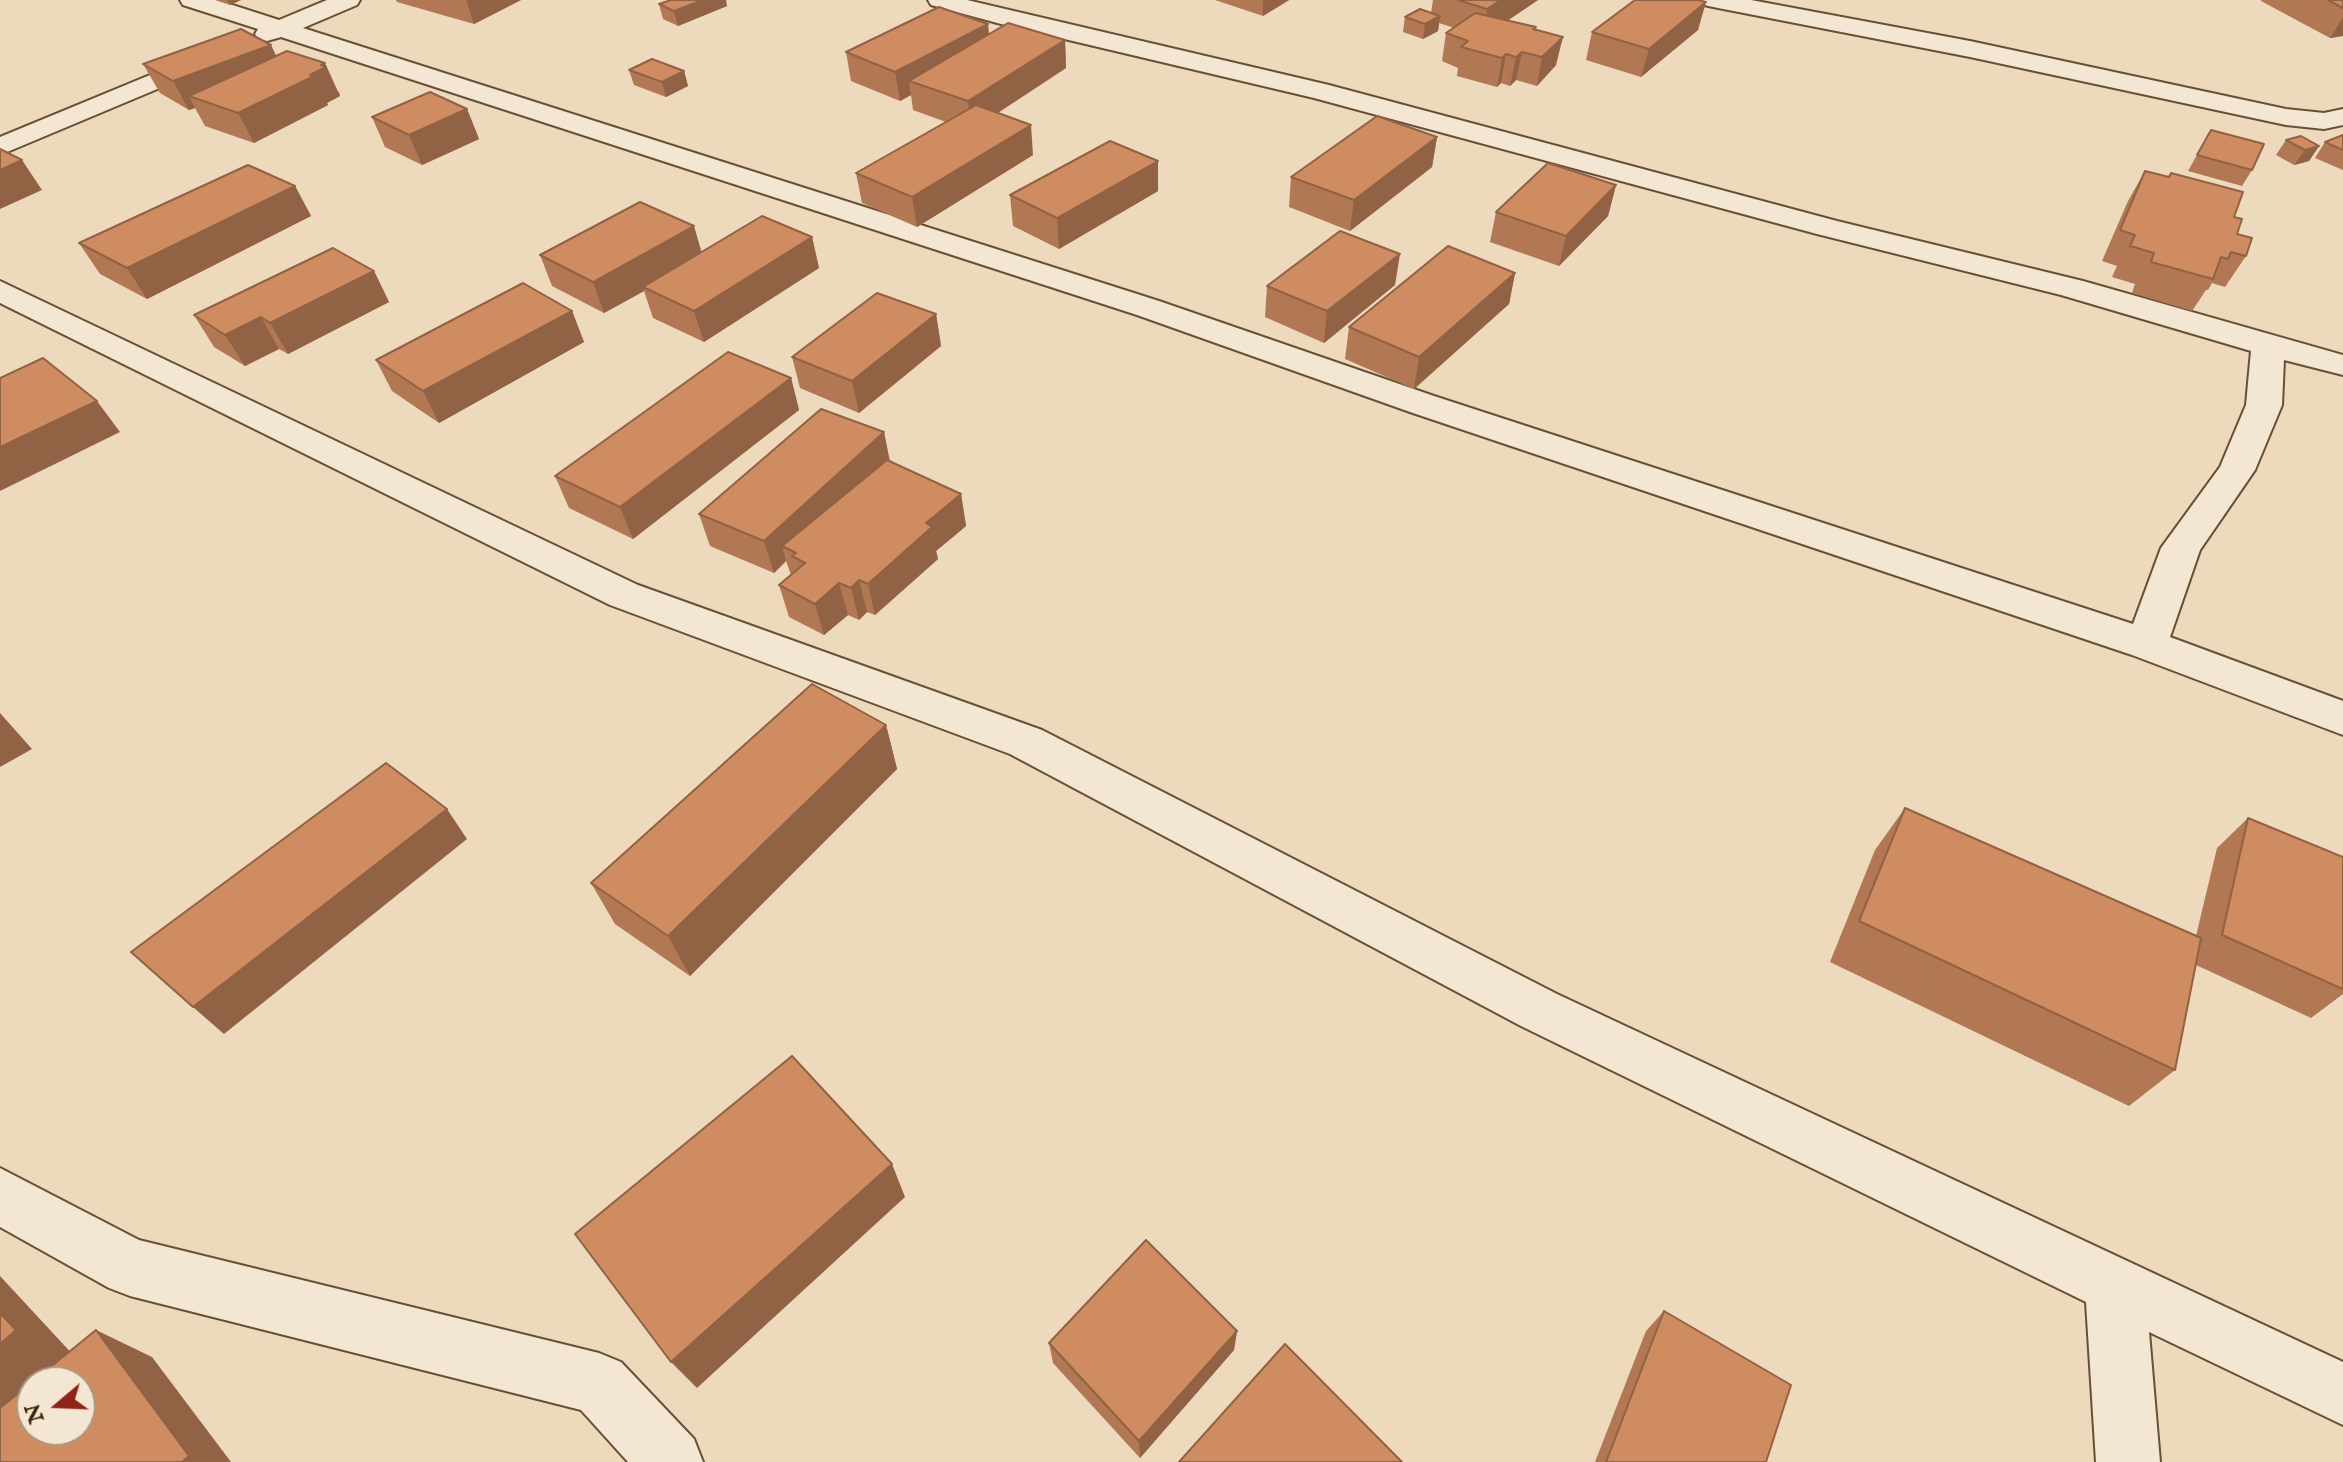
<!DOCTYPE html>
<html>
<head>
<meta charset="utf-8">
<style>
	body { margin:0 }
	#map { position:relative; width:2343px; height:1462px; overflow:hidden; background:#edd9bc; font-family:"IM FELL English",serif }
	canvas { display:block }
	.north { position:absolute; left:16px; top:1366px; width:80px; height:80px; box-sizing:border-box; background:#f3e6d3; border:2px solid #aa9881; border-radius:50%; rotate:251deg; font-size:22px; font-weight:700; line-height:32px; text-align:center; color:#3c2306 }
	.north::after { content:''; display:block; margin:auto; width:28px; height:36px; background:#8f2418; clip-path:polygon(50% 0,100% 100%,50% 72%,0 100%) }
</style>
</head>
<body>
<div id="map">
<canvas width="2343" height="1462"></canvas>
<div class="north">N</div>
</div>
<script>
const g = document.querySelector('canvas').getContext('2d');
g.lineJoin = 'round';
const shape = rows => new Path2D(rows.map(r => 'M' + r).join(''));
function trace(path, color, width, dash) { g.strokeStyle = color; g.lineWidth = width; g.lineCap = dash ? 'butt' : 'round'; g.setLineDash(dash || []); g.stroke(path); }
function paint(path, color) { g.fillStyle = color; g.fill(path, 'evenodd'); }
const minor = shape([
	[180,0,217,0,279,20,327,0,360,0,357,5,303,28,1159,301,1434,396,2133,624,2161,548,2220,467,2246,405,2251,351,2061,295,1817,234,1314,98,1001,24,931,5,928,0,967,0,1329,85,1837,221,2083,281,2343,355,2343,375,2284,360,2282,405,2255,470,2200,550,2170,637,2343,701,2343,735,2132,655,1410,412,1137,315,281,37,267,41,258,39,255,34,258,29,183,5,180,0],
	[1701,0,1751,0,1970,41,2286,109,2324,113,2343,109,2343,125,2324,129,2286,125,1970,57,1713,7,1704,5,1701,0],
	[208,51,217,54,221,59,217,64,0,155,0,137,208,51],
	[0,281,638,585,1042,730,1557,994,2343,1362,2343,1425,2149,1332,2160,1462,2096,1462,2086,1302,1521,1026,1010,754,610,605,0,303,0,281],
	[0,1168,139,1240,599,1353,621,1362,694,1439,703,1462,628,1462,581,1410,130,1296,109,1288,0,1227,0,1168]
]);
trace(minor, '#685034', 4);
paint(minor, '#f3e6d3');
paint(shape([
	[215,0,241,0,230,5],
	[396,0,521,0,474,24,397,2],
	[1215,0,1289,0,1263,16],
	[1433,0,1538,0,1507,21,1536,27,1535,30,1556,65,1537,86,1516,80,1510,86,1501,83,1497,87,1457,76,1458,68,1442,61,1446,33,1454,28,1439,23,1438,31,1423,39,1403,32,1405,17,1431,13],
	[2261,0,2343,0,2343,36,2330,38,2261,1],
	[659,4,727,6,678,26,663,19],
	[1698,30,1641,77,1586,60,1592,32],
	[989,34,1065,40,1066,68,998,113,1033,155,917,227,862,203,856,173,946,122,913,110,911,95,900,101,851,81,846,52],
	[276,56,339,92,340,96,327,103,328,105,254,143,205,126,195,108,189,110,160,93,143,64],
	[629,70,684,71,688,86,666,97,634,85],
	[467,109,479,139,422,165,385,147,372,117],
	[2211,130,2252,170,2242,186,2188,171],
	[2343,135,2343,170,2315,158,2325,142],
	[1437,137,1432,167,1350,231,1289,207,1291,177],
	[2286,140,2319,146,2309,161,2294,165,2276,155],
	[1158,161,1158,191,1059,249,1013,226,1010,195],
	[2145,171,2234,217,2237,234,2246,256,2225,287,2212,283,2208,290,2206,290,2192,311,2132,293,2135,284,2112,277,2117,266,2102,261,2128,201],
	[1616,185,1608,216,1559,266,1490,242,1496,212],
	[295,186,311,216,147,299,100,274,79,243],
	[812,237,819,268,704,342,653,318,644,291,604,313,552,286,540,255,701,252],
	[374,271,389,302,288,354,279,349,245,366,214,347,194,315],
	[1515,273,1509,304,1414,389,1345,359,1349,327],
	[1395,285,1324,343,1265,317,1267,286],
	[572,311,584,342,439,423,392,391,376,360],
	[936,314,941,346,859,413,800,388,792,357],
	[791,378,799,410,633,539,569,508,555,476],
	[884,432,890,461,961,494,966,526,936,551,938,559,875,615,867,612,859,620,848,615,824,635,789,617,779,585,791,575,786,561,774,573,710,546,699,514],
	[886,725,897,769,690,976,615,924,591,883],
	[1905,808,2196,936,2217,848,2248,818,2343,857,2343,994,2311,1018,2196,965,2175,1070,2129,1106,1830,962,1875,850],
	[1664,1311,1766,1462,1595,1462,1646,1331],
	[1237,1331,1234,1350,1140,1458,1053,1363,1049,1343]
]), '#b27853');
paint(shape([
	[227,0,241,0,230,5],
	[466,0,521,0,474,24],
	[703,0,726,0,727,6,678,26,674,11],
	[1265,0,1289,0,1263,16,1263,1],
	[1501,0,1538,0,1483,37,1487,9],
	[1706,2,1698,30,1641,77,1649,49],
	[1440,16,1438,31,1423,39,1425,24],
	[2343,17,2343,36,2330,38],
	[988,24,991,53,909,81,911,95,900,101,895,72],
	[1563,37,1556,65,1537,86,1542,57],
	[1065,40,1066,68,971,130,968,101],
	[271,45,285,74,189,96,195,108,189,110,173,81],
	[1522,52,1516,80,1510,86,1516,57],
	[1506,54,1501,83,1497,87,1502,58],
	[325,63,340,96,327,103,328,105,254,143,238,113,310,75,321,65],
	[684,71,688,86,666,97,662,82],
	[467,109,479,139,422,165,409,135],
	[1031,125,1033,155,917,227,912,197],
	[1437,137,1432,167,1350,231,1354,200],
	[2319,146,2309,161,2294,165,2305,150],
	[22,160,42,190,0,209,0,170],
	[1158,161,1158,191,1059,249,1057,218],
	[1616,185,1608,216,1559,266,1566,236],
	[295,186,311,216,147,299,127,268],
	[694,226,703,257,643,287,644,291,604,313,593,282],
	[812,237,819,268,704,342,694,311],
	[1400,254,1395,285,1324,343,1327,311],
	[374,271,389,302,288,354,270,323],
	[1515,273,1509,304,1414,389,1419,357],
	[572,311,584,342,439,423,423,391],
	[936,314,941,346,859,413,852,381],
	[261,317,279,349,245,366,225,335],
	[791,378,799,410,633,539,620,507],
	[97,401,120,432,0,491,0,447],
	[884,432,890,464,782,546,786,561,774,573,764,541],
	[961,494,966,526,936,551,938,559,875,615,868,584,926,523],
	[859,580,867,612,859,620,851,588],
	[839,583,848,615,824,635,815,604],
	[0,713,32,749,0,767],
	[886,725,897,769,690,976,668,936],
	[447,809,467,839,224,1034,193,1007],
	[892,1164,905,1197,697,1388,671,1362],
	[0,1276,76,1358,0,1426],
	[96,1330,152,1357,231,1462,182,1462],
	[1237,1331,1234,1350,1140,1458,1139,1441]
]), '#916244');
const building = shape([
	[671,0,703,0,674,11,659,4,671,0],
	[1458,0,1501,0,1487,9,1458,0],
	[1635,0,1698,0,1706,2,1649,49,1592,32,1635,0],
	[2328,0,2343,0,2343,8,2328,0],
	[939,7,988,24,895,72,846,52,939,7],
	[1420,9,1440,16,1425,24,1405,17,1420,9],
	[1475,13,1536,27,1533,29,1563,37,1542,57,1522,52,1516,57,1506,54,1502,58,1461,47,1468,41,1446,33,1475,13],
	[1008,23,1065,40,968,101,909,81,1008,23],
	[241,29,271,45,173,81,143,64,241,29],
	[287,51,325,63,321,65,326,67,310,75,314,76,238,113,189,96,287,51],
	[652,59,684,71,662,82,629,70,652,59],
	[430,92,467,109,409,135,372,117,430,92],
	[976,105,1031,125,912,197,856,173,976,105],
	[1377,116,1437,137,1354,200,1291,177,1377,116],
	[2211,130,2264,144,2252,170,2197,155,2211,130],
	[2343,135,2343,150,2325,142,2343,135],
	[2301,136,2319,146,2305,150,2286,140,2301,136],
	[1110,141,1158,161,1057,218,1010,195,1110,141],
	[0,149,22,160,0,170,0,149],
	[1548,163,1616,185,1566,236,1496,212,1548,163],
	[248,165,295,186,127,268,79,243,248,165],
	[2145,171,2169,177,2171,173,2243,192,2234,217,2242,219,2237,234,2252,238,2246,256,2231,252,2228,259,2221,257,2213,279,2151,262,2154,253,2130,246,2135,235,2120,230,2145,171],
	[640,202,694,226,593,282,540,255,640,202],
	[762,216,812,237,694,311,643,287,762,216],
	[1340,231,1400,254,1327,311,1267,286,1340,231],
	[1448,246,1515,273,1419,357,1349,327,1448,246],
	[333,248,374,271,270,323,261,317,225,335,194,315,333,248],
	[523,283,572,311,423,391,376,360,523,283],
	[877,293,936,314,852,381,792,357,877,293],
	[728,352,791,378,620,507,555,476,728,352],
	[43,358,97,401,0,447,0,378,43,358],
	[821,409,884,432,764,541,699,514,821,409],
	[887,460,961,494,926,523,932,527,868,584,859,580,851,588,839,583,815,604,779,585,805,563,792,556,796,553,782,546,887,460],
	[812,684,886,725,668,936,591,883,812,684],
	[386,763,447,809,193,1007,131,952,386,763],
	[1905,808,2201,938,2175,1070,1859,921,1905,808],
	[2248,818,2343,857,2343,989,2222,935,2248,818],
	[792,1056,892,1164,671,1362,575,1234,792,1056],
	[1146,1240,1237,1331,1139,1441,1049,1343,1146,1240],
	[1664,1311,1791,1385,1766,1462,1606,1462,1664,1311],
	[0,1313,16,1330,0,1344,0,1313],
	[96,1330,189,1456,182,1462,0,1462,0,1408,32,1382,32,1430,80,1430,80,1382,32,1382,96,1330],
	[1285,1344,1402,1462,1179,1462,1285,1344]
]);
paint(building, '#cf8c61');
trace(building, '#916244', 2);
</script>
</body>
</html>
